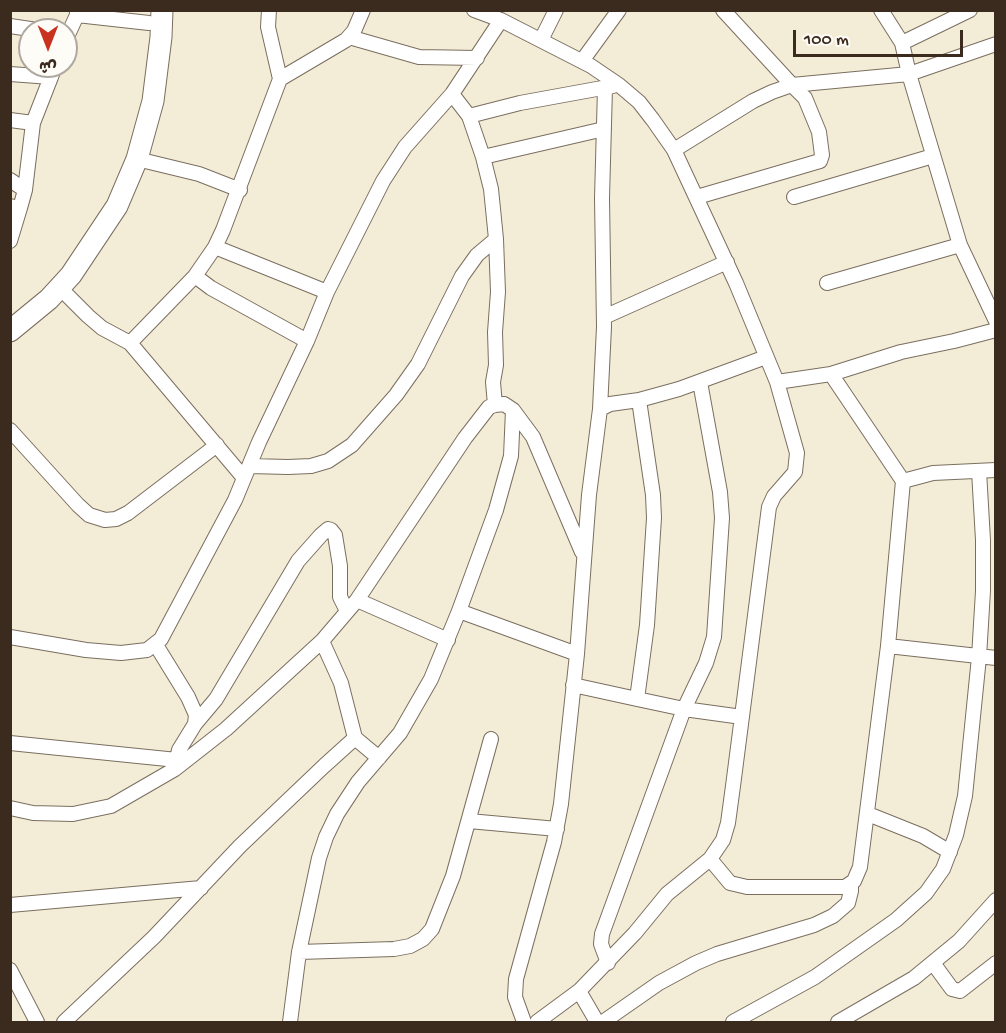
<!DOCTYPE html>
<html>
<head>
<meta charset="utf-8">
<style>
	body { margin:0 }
	#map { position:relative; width:1006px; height:1033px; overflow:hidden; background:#f3edd8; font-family:"Gochi Hand","Playpen Sans Arabic",sans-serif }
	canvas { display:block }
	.frame { position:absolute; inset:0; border:12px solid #3b2a1e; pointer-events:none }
	.north { position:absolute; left:18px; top:18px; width:60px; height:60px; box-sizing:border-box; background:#fdfcf7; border:2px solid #afa8a0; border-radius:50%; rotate:180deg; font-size:16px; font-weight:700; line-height:24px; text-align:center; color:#3b2a1e }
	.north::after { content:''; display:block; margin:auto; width:21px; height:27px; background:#c8321e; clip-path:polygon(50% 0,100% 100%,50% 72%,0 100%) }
	.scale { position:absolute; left:793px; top:30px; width:170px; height:27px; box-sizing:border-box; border:3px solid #3b2a1e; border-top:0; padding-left:8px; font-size:18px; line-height:21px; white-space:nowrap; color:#3b2a1e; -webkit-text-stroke:4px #fdfcf7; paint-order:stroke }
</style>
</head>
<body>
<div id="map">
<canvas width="1006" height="1033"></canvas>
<div class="frame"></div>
<div class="north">ش</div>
<div class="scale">100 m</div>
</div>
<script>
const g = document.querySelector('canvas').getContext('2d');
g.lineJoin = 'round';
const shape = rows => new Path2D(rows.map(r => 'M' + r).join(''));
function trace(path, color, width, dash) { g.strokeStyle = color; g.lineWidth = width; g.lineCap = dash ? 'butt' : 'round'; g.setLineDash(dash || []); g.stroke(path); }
const street = shape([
	[77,10,77,15,149,23],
	[474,10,501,20,591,66,619,85,639,102,653,120,674,150,736,283,777,382,797,453,795,472,774,496,769,507,733,786,728,823,723,840,710,859,667,894,635,933,579,991,537,1022],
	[723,10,792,85,909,74,996,44],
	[881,10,902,43,909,74,960,245,996,321],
	[10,26,37,30],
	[349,37,419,57,477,58],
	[66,39,77,15],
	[541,40,556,10],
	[902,43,970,10],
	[582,61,619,10],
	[10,74,51,77,55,66],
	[280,79,346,40,354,31,363,10],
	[469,116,520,103,613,86],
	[10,120,33,123],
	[674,150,753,101,772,92,792,85,805,98,819,132,822,155,820,161,697,197],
	[483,157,604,129],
	[137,159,199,174,240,190],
	[10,180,25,190],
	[794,197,933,156],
	[10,206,20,208,10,241],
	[20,208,25,190,33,123,51,77],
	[215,247,327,292],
	[195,276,211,288,307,341],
	[827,283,960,245],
	[60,288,88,316,102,328,130,343,244,478],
	[604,317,727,262],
	[130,343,195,276,215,247,223,230,280,79,268,27,269,10],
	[777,382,831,374,901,352,954,341,996,330],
	[639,400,653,495,654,518,647,625,637,699,684,709,742,717],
	[495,405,504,404,513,410,533,437,582,552],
	[600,409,610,404,639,400,679,389,766,357],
	[10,430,78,505,89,515,105,520,116,519,128,513,217,445],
	[250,466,288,467,311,466,328,461,352,445,396,395,418,364,462,276,477,255,496,239],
	[903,481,933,473,996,470],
	[357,600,448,640],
	[459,611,577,654],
	[10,637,86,650,121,653,147,650,161,639,235,500,259,442,307,341,327,292,383,181,405,147,452,94,501,20],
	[322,641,341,683,355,738,379,758],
	[156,645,188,697,196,715,195,724,179,750,175,767],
	[888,646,996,658],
	[573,685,637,699],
	[195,724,216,699,298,561,321,535,328,529,331,530,335,535,340,566,340,597,347,611],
	[10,743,177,760],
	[10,808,33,813,73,814,111,806,175,769,226,729,322,641,357,600,465,438,489,407,495,405,493,382,496,365,495,332,498,292,496,239,491,189,483,157,469,116,452,94],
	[868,814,923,836,950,852],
	[469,821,557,829],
	[710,859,730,883,747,887,845,887,854,881,860,867,888,646,903,481,831,374],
	[10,905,201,888],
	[299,952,394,949,410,946,423,939,432,929,453,876,491,739],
	[608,963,601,944,602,934,684,709,706,663,714,637,722,518,720,492,700,382],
	[933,963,952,989,960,991,996,963],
	[10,970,37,1022],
	[579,991,597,1022],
	[64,1022,154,937,240,846,324,766,355,738],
	[290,1022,299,952,319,858,326,837,337,814,358,782,400,733,431,679,459,611,496,510,511,456,513,410],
	[524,1022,515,997,516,979,554,842,561,804,577,654,589,495,600,409,604,327,602,198,605,88],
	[603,1022,659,983,696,963,717,954,814,925,833,916,848,903,851,891,851,885],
	[733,1022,815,977,896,920,926,893,943,869,956,835,965,796,979,657,983,591,983,540,979,471],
	[838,1022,914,978,959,941,996,900]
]);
const primary = shape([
	[10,331,49,299,71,275,117,206,137,159,153,101,161,37,162,10]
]);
trace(street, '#7b6e5f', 16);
trace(primary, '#7b6e5f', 23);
trace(street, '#fff', 14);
trace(primary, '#fff', 21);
</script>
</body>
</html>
